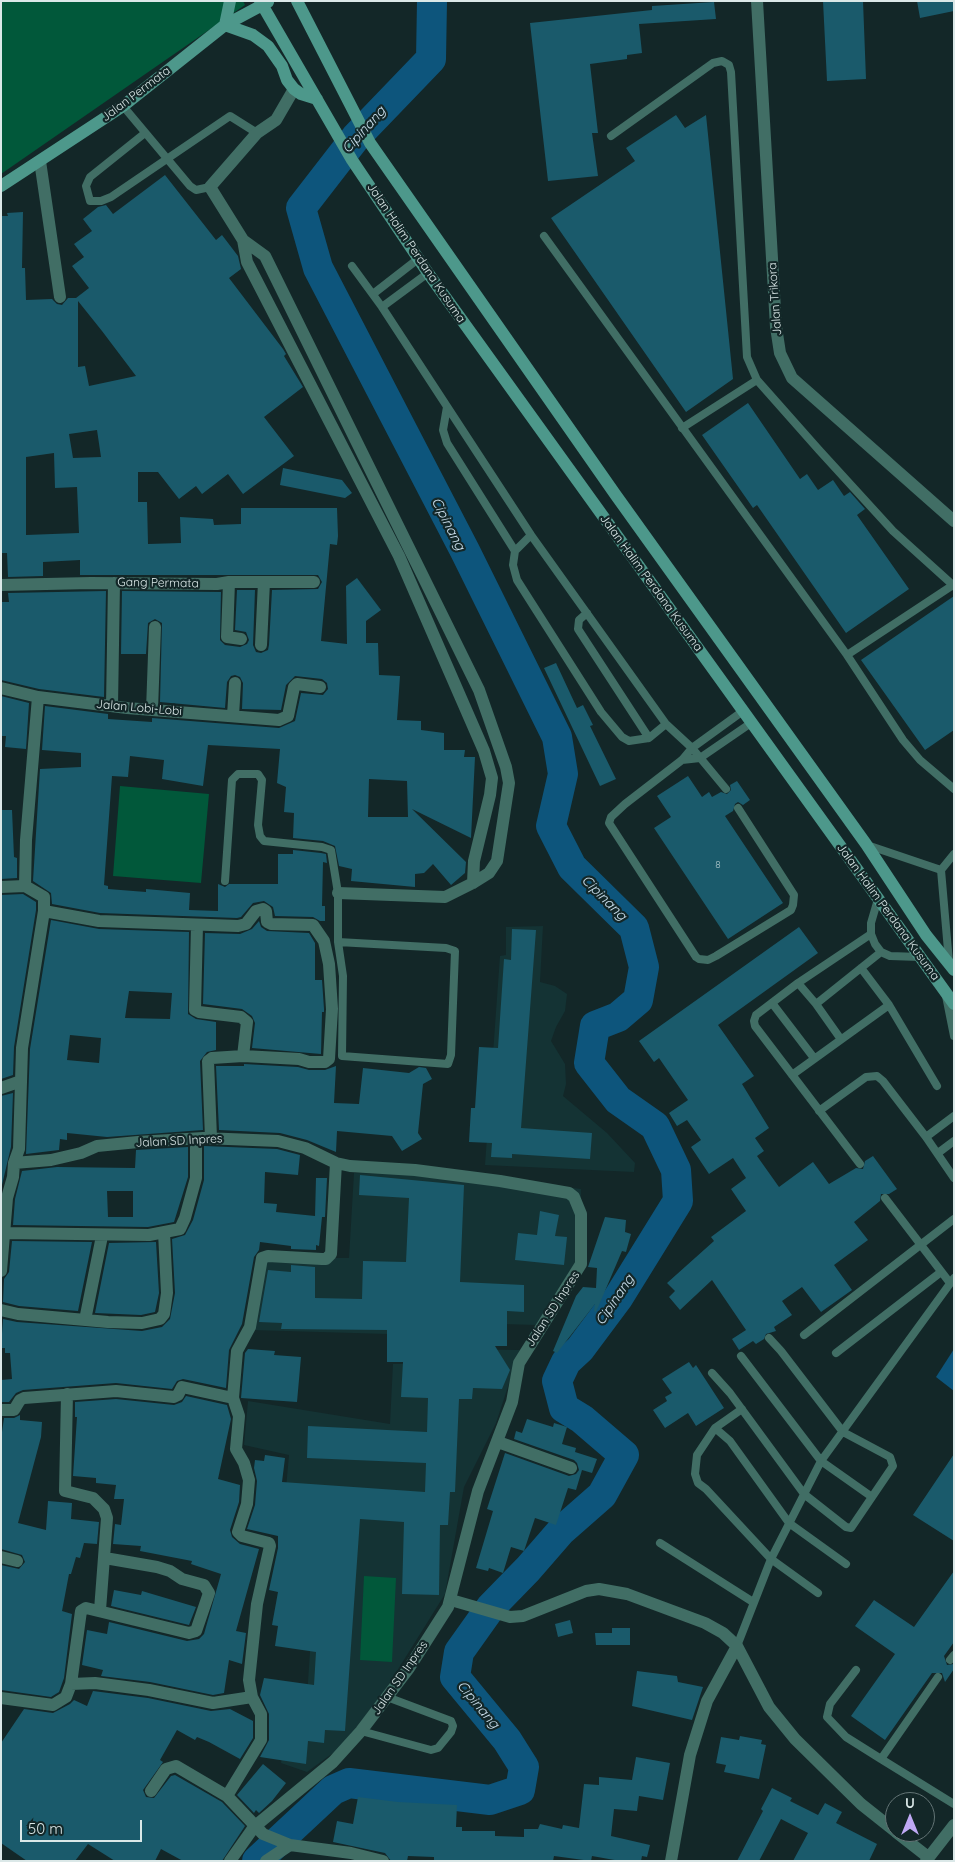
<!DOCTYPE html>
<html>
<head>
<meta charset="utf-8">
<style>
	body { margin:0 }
	#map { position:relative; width:955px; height:1862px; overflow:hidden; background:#132728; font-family:Quicksand,sans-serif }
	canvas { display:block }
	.frame { position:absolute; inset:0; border:2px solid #dbe8e8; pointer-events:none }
	.north { position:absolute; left:885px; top:1792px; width:50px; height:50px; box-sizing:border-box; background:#132728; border:1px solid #637475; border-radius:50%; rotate:0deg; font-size:14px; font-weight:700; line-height:20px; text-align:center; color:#dbe8e8 }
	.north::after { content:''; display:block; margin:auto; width:18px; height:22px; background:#bfa9f4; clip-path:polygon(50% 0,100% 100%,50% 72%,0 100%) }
	.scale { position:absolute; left:20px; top:1820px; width:122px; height:22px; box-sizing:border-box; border:2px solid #dbe8e8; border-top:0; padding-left:6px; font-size:15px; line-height:18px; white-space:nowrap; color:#dbe8e8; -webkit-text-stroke:4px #132728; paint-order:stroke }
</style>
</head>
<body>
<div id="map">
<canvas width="955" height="1862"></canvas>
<div class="frame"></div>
<div class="north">U</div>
<div class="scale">50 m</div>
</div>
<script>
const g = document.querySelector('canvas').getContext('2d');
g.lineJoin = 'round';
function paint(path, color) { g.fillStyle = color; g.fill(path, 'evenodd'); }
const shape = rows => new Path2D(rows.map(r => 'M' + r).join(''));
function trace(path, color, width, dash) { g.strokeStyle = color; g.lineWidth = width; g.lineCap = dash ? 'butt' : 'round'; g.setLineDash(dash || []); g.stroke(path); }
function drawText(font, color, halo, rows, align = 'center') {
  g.font = font + ' Quicksand,sans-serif'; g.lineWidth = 4.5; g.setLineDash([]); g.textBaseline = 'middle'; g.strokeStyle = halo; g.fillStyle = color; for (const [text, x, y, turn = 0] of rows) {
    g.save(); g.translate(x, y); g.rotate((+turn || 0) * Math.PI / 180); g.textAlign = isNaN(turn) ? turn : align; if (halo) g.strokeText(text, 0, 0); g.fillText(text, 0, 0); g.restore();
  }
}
paint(shape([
	[543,926,540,982,555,986,567,994,565,1011,556,1027,551,1041,565,1064,566,1084,563,1096,607,1133,635,1163,634,1172,485,1165,500,956,506,955,506,927],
	[354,1173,479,1176,581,1189,579,1260,537,1325,430,1322,387,1334,251,1330,265,1258,349,1258],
	[441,1349,520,1350,496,1423,464,1487,445,1594,382,1695,340,1748,307,1772,281,1763,286,1726,305,1727,317,1546,281,1543,289,1455,244,1445,248,1401,390,1424,393,1364,440,1364]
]), '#143334');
paint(shape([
	[1,1,243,1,245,5,1,174],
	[120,786,209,794,201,883,113,876],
	[364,1576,396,1578,392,1662,360,1660]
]), '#01583a');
paint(shape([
	[954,1349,954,1391,936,1377]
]), '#0d557c');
trace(shape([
	[257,1861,333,1790,349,1783,490,1800,520,1790,524,1767,507,1740,455,1677,459,1652,491,1607,528,1569,561,1531,602,1495,624,1455,582,1419,564,1408,557,1381,566,1362,580,1349,618,1298,678,1201,676,1170,655,1126,618,1100,589,1063,595,1026,618,1017,638,1000,644,967,634,928,572,867,551,826,563,774,557,737,465,551,318,268,301,208,356,137,431,59,432,1]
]), '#0d557c', 30);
paint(shape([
	[823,1,863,1,866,79,827,81],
	[917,1,954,1,954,11,920,18],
	[714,2,716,19,639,24,642,53,627,55,627,59,590,64,598,133,592,133,598,176,548,181,530,23,652,10,652,6],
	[676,115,685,128,706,115,733,379,686,412,551,218,635,161,626,148],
	[165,175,216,240,222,235,238,256,241,269,229,278,283,349,286,354,284,356,303,387,264,417,294,456,243,494,228,474,202,494,196,486,179,499,158,472,138,472,138,502,147,502,148,544,181,543,180,517,213,519,214,525,241,524,241,508,337,508,338,536,337,545,330,544,321,641,347,644,346,586,357,578,381,610,366,621,366,643,378,643,379,675,400,676,397,720,421,721,421,730,444,733,444,750,465,750,464,757,475,757,471,838,412,809,466,862,465,873,451,885,433,864,424,873,415,874,415,887,351,881,352,869,339,866,335,846,323,841,293,838,294,813,284,812,286,787,277,783,280,749,208,745,203,786,162,779,164,760,130,756,128,777,112,776,104,885,108,886,108,889,146,892,146,889,190,893,189,910,218,911,218,884,225,887,229,884,278,884,278,854,293,854,293,850,321,853,326,854,327,863,323,862,322,906,325,906,325,921,320,921,313,917,275,916,273,907,264,901,253,903,241,917,237,918,100,913,52,904,51,893,33,881,40,769,81,767,81,753,42,750,45,706,108,714,108,719,152,722,152,718,279,728,295,721,301,693,323,695,328,689,327,683,322,679,295,676,286,685,281,710,242,709,243,683,240,677,235,675,231,676,227,682,225,708,160,702,162,623,155,619,148,623,146,654,121,654,122,591,221,592,220,640,225,645,240,647,247,644,249,640,246,632,235,630,237,590,255,590,253,645,256,652,261,653,268,650,269,645,272,590,318,589,322,582,318,575,80,575,80,560,43,562,43,576,8,577,7,553,1,553,1,216,8,216,7,213,23,212,22,268,25,268,26,300,52,299,57,304,62,305,68,298,76,298,89,288,72,266,84,257,74,244,92,231,83,219,98,207,106,205,113,214],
	[78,301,102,331,136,376,89,386,85,366,78,367],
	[97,430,101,457,73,458,69,434],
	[54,453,55,488,77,487,79,533,26,535,26,457],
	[369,779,407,781,408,817,368,817],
	[748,403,800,479,807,474,818,490,833,480,844,496,850,492,865,509,857,515,909,589,846,633,757,505,753,508,702,435],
	[283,468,342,480,352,493,345,498,280,485],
	[106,591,104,697,39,689,1,680,2,602,9,602,8,593],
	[954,596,954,730,925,750,861,660],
	[556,663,577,708,583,705,593,725,590,726,616,779,600,786,544,668],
	[1,696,29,703,26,749,5,747,6,736,1,736],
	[688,776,702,797,709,792,712,797,721,792,727,794,731,790,730,785,737,781,750,800,743,805,738,802,735,804,733,811,725,816,783,903,728,939,654,828,671,817,657,796],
	[1,810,12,810,14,857,17,858,17,878,1,879],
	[23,894,36,902,36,910,14,1047,13,1075,1,1079,1,895],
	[51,920,99,929,189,932,188,1014,196,1019,216,1022,216,1050,207,1052,200,1061,203,1130,107,1137,67,1133,67,1140,60,1139,59,1150,26,1154,30,1049],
	[129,991,172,993,170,1019,125,1018],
	[70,1035,101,1038,99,1063,67,1060],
	[259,921,261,927,267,931,309,933,315,943,315,980,322,980,324,1009,324,1012,322,1012,321,1054,252,1048,255,1023,252,1016,242,1009,203,1004,205,933,240,934,252,929],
	[799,927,818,953,718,1025,754,1076,742,1084,769,1128,755,1138,764,1151,757,1156,779,1187,813,1162,829,1184,856,1168,863,1169,865,1161,873,1156,897,1189,889,1194,881,1194,880,1201,854,1222,868,1240,834,1265,852,1290,821,1312,802,1287,782,1301,792,1315,774,1327,776,1331,766,1334,764,1339,756,1344,753,1341,739,1350,732,1339,746,1330,712,1280,680,1310,669,1297,675,1291,667,1283,714,1241,711,1237,746,1211,731,1189,746,1178,733,1158,709,1174,691,1147,701,1140,687,1120,677,1126,669,1113,688,1100,659,1058,654,1062,639,1041],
	[512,929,536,930,521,1128,592,1133,590,1159,512,1154,512,1158,491,1157,492,1143,469,1142,471,1108,475,1108,479,1047,498,1048,504,959,511,960],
	[244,1064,298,1067,309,1070,325,1070,336,1066,334,1103,359,1104,363,1068,409,1073,419,1067,426,1068,432,1079,423,1084,418,1133,422,1139,402,1151,392,1136,337,1131,336,1152,307,1140,280,1133,219,1130,216,1066,244,1066],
	[13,1093,11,1147,1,1189,1,1096],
	[204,1146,277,1149,300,1155,298,1175,265,1172,264,1203,277,1204,276,1212,315,1216,316,1178,327,1178,325,1217,318,1217,322,1217,319,1246,316,1245,316,1250,291,1249,291,1246,260,1242,259,1250,254,1257,242,1324,229,1350,226,1388,183,1379,177,1381,172,1389,116,1383,23,1390,16,1393,9,1402,1,1402,1,1380,12,1379,10,1353,5,1353,5,1348,1,1348,3,1319,17,1322,142,1331,162,1327,170,1319,175,1293,172,1239,185,1235,193,1220,204,1180],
	[188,1147,188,1177,174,1222,148,1227,13,1225,15,1199,22,1171,57,1167,135,1168,136,1150],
	[107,1191,133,1191,133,1217,108,1217],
	[360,1175,464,1185,460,1282,524,1285,524,1312,507,1311,507,1346,495,1346,510,1370,502,1389,473,1388,472,1399,459,1399,455,1492,450,1492,448,1525,440,1525,439,1595,402,1594,404,1522,360,1519,345,1731,325,1730,324,1743,308,1741,306,1764,260,1757,269,1740,269,1714,260,1695,264,1678,314,1685,316,1652,275,1646,278,1626,272,1625,278,1592,269,1590,278,1548,278,1536,247,1529,255,1505,257,1481,254,1468,255,1460,264,1461,265,1455,285,1458,282,1482,425,1492,426,1463,307,1458,308,1426,427,1432,428,1398,401,1397,403,1362,387,1362,387,1330,281,1329,282,1323,259,1322,268,1270,291,1272,291,1265,315,1267,315,1298,362,1299,363,1261,406,1262,409,1198,359,1195],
	[540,1211,559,1215,555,1236,567,1237,564,1265,515,1260,518,1233,537,1235],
	[605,1217,626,1220,625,1232,631,1234,626,1252,622,1251,596,1312,594,1311,595,1304,557,1353,553,1351,576,1296,583,1287,596,1288,597,1268,588,1267],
	[12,1241,92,1242,78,1311,19,1306,3,1302,4,1279,9,1272],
	[156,1242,159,1293,155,1312,141,1315,95,1313,109,1243],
	[248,1349,275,1351,274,1355,301,1357,297,1402,241,1398,245,1353],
	[689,1362,693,1368,696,1365,724,1408,696,1426,688,1413,665,1428,653,1410,667,1401,665,1397,672,1393,662,1379],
	[186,1396,227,1405,231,1419,218,1479,240,1485,239,1502,230,1530,232,1537,240,1544,259,1549,236,1631,246,1633,242,1664,229,1660,224,1693,213,1695,150,1682,101,1676,103,1670,82,1665,87,1630,107,1634,109,1622,187,1641,199,1639,204,1634,221,1574,191,1564,192,1561,140,1551,141,1546,113,1544,115,1524,121,1525,124,1499,114,1499,116,1485,96,1483,96,1478,73,1476,77,1417,75,1417,75,1402,116,1399,174,1405,182,1402],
	[20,1415,20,1420,42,1422,41,1437,18,1523,46,1530,48,1501,72,1503,71,1519,99,1522,97,1544,84,1543,80,1558,76,1557,71,1574,69,1574,62,1611,72,1614,64,1678,59,1692,51,1697,1,1690,1,1565,19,1569,25,1562,22,1555,1,1549,1,1439,4,1418,14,1418],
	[527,1419,553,1427,554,1423,567,1427,562,1444,576,1448,575,1452,597,1459,592,1473,582,1470,576,1490,568,1488,556,1525,535,1518,524,1551,511,1547,503,1573,489,1568,488,1571,476,1568,493,1511,487,1509,505,1453,569,1476,576,1474,579,1470,577,1463,574,1460,514,1439,516,1431,522,1433],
	[954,1454,954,1541,913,1515],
	[954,1571,954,1642,944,1656,947,1665,954,1664,954,1669,945,1682,942,1673,932,1673,885,1740,851,1716,895,1654,855,1626,874,1600,914,1627],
	[114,1590,141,1595,142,1591,196,1607,189,1625,111,1606],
	[570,1620,573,1633,558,1637,555,1624],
	[612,1628,630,1628,630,1645,596,1645,595,1633,612,1633],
	[637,1671,677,1676,678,1682,703,1687,692,1720,632,1706],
	[93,1691,148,1698,211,1711,230,1709,253,1721,253,1738,240,1759,209,1742,197,1737,195,1740,177,1730,160,1760,163,1762,143,1790,146,1797,154,1798,171,1776,175,1775,222,1802,245,1826,222,1861,183,1861,161,1849,155,1861,115,1861,88,1844,75,1861,27,1861,1,1843,1,1743,24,1709,53,1713,70,1704,74,1700,87,1706],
	[740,1736,762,1740,761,1744,766,1745,759,1779,724,1772,726,1765,716,1763,721,1737,739,1740],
	[636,1757,670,1763,663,1800,639,1796,637,1811,614,1809,611,1836,650,1845,647,1857,642,1856,641,1861,620,1861,592,1856,591,1861,554,1856,553,1861,434,1861,434,1857,408,1856,407,1861,391,1861,385,1853,333,1842,337,1821,353,1824,358,1797,398,1802,457,1805,456,1827,462,1827,462,1831,495,1831,495,1836,524,1837,524,1829,538,1829,540,1824,562,1829,563,1825,579,1828,584,1784,599,1785,599,1777,632,1780],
	[263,1764,286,1783,272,1801,259,1813,256,1810,254,1813,237,1795],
	[772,1788,792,1798,790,1801,818,1815,825,1803,842,1812,836,1823,877,1844,869,1861,793,1861,808,1833,781,1819,759,1861,737,1861,763,1811,761,1809]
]), '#1a5a6b');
trace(shape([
	[123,106,190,186,196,190,210,187],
	[145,133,90,177,86,186,90,201,101,201,111,197,230,116,257,133],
	[611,136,713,63,722,61,729,65,731,72,747,357,757,380,819,450,893,531,954,586],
	[544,236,847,655,903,740,920,760,954,789],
	[352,266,382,307,531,535,666,724,692,748,726,789],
	[373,294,418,259],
	[382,307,428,273],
	[447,407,443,430,447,443,515,551],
	[682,428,757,380],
	[531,535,515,551,513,565,517,580,601,712,622,737,629,741,649,738,666,724],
	[587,613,579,620,578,629,649,738],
	[847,655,953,585],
	[682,760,700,758,751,723],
	[738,808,794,895,793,905,791,910,716,956,708,960,699,959,696,957,609,823,611,817,625,804,682,760,692,748,743,711],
	[867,845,941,870],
	[225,881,232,780,238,774,258,774,262,780,258,825,260,836,264,841,322,847,331,850,338,893,338,942,343,976,342,1056,448,1064,451,1055,455,951,446,948,338,942],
	[878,899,871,923,871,934,875,944,881,952,890,956,920,957],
	[949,962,941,870,954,854],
	[861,968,889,1005,937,1086],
	[798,983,816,1004,840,1038],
	[946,996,954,1036],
	[772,1003,814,1058],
	[816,1004,881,952],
	[792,1075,889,1005],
	[819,1111,866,1077,877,1076,883,1081,926,1137,954,1178],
	[926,1137,954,1116],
	[938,1153,954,1141],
	[860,1164,755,1026,754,1021,756,1015,798,983,871,934],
	[885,1198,950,1283],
	[804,1335,954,1219],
	[769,1338,781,1351,843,1432,890,1457,893,1466,872,1497],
	[836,1353,941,1272],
	[712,1373,730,1393,804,1494,846,1527,851,1528,872,1497,821,1461,741,1356],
	[715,1428,742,1409],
	[660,1543,753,1602],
	[818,1593,771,1559,706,1489,698,1483,695,1474,697,1455,715,1428,730,1441,789,1523,846,1564],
	[737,1646,771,1559,821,1461,954,1278],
	[950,1660,954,1655],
	[856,1670,830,1704,827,1717,846,1737,881,1759],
	[938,1677,881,1759,954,1804],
	[361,1731,431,1750,438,1748,451,1732,453,1726,451,1721,387,1697]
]), '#416e65', 8);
trace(shape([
	[757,1,776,327,780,353,792,378,954,521],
	[294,89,276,120,257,133,210,187,243,240,247,262,399,556,484,751,492,778,490,795,474,861,473,883],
	[40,161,60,297],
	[243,240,265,256,479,690,506,767,509,783,497,861,489,873,473,883,445,897,338,893],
	[229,582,227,637,241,639],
	[1,585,91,583,217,584,229,582,314,582],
	[261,645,264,582],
	[1,688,38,697,127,708,279,720,288,716,294,687,297,684,320,687],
	[112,706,114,583],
	[152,710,155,627],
	[233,716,235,683],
	[1,887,25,886],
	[44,911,99,921,238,926,246,924,256,911,263,909,266,911,267,922,271,924,313,925,324,941,329,964,332,1009,329,1059,325,1062,309,1062,299,1059,243,1056],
	[197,925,195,1010,199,1012,241,1017,247,1022,243,1056,212,1058,208,1061,211,1138],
	[1,1088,21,1081],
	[14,1163,51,1160,81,1153,97,1146,138,1142,203,1138,278,1141,305,1148,336,1163,350,1166,415,1170,500,1181,569,1193,574,1197,581,1214,581,1264,519,1363,512,1402,478,1491,448,1607,409,1668,361,1731,333,1762,254,1827,230,1861],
	[336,1163,331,1254,326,1259,322,1259,268,1256,262,1258,250,1327,237,1351,233,1398,239,1416,236,1449,244,1463,249,1480,247,1504,238,1532,242,1536,269,1543,270,1546,257,1604,249,1680,252,1697,261,1714,261,1740,227,1796,263,1834,290,1845,351,1853,383,1861],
	[4,1233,149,1235,180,1229,185,1218,196,1178,196,1139],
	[1,1271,7,1198,13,1177,14,1163,19,1149,22,1048,44,911,44,897,25,886,26,840,38,697],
	[1,1310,18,1314,108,1322,142,1323,160,1319,164,1314,167,1293,164,1232],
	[85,1320,102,1236],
	[67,1394,65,1491,93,1498,104,1509,107,1518,100,1610],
	[1,1410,14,1410,20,1400,24,1398,116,1391,174,1397,178,1395,182,1387,233,1398],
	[498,1442,571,1468],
	[1,1557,17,1561],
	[451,1600,510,1617,523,1616,586,1591,599,1589,627,1594,705,1623,723,1633,737,1646,769,1707,795,1739,861,1804,895,1831],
	[71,1684,95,1683,149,1690,213,1703,252,1697],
	[1,1698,53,1705,66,1697,71,1684,81,1611,86,1608,189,1633,196,1631,209,1593,204,1585,182,1579,170,1571,157,1567,105,1558],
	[151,1791,166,1769,176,1766,227,1796],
	[896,1832,928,1857],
	[266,1861,290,1845],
	[671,1861,690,1755,707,1701,737,1646],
	[926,1861,954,1825]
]), '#416e65', 12);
trace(shape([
	[230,1,225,25,253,35,268,46,282,66,287,80,294,89,301,94,317,99],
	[260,1,352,160,428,273,954,1004],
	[297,1,370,143,615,494,866,844,926,935,954,970],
	[1,186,123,106,225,25,268,2]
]), '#4d988b', 12);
drawText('10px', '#abc4c9', null, [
	["8",718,865]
]);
drawText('12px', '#dbe8e8', '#132728', [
	["Jalan Permata",136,94,-37],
	["Jalan Halim Perdana Kusuma",416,253,56],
	["Jalan Trikora",775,299,-94],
	["Gang Permata",158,583,1],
	["Jalan Halim Perdana Kusuma",651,583,54],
	["Jalan Lobi-Lobi",139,708,5],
	["Jalan Halim Perdana Kusuma",888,912,54],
	["Jalan SD Inpres",179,1141,-3],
	["Jalan SD Inpres",553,1309,-57],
	["Jalan SD Inpres",400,1678,-55]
]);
drawText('italic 14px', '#cce0ee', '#132728', [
	["Cipinang",364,130,-48],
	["Cipinang",448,524,63],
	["Cipinang",604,898,45],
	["Cipinang",615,1300,-56],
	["Cipinang",478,1705,50]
]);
</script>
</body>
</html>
